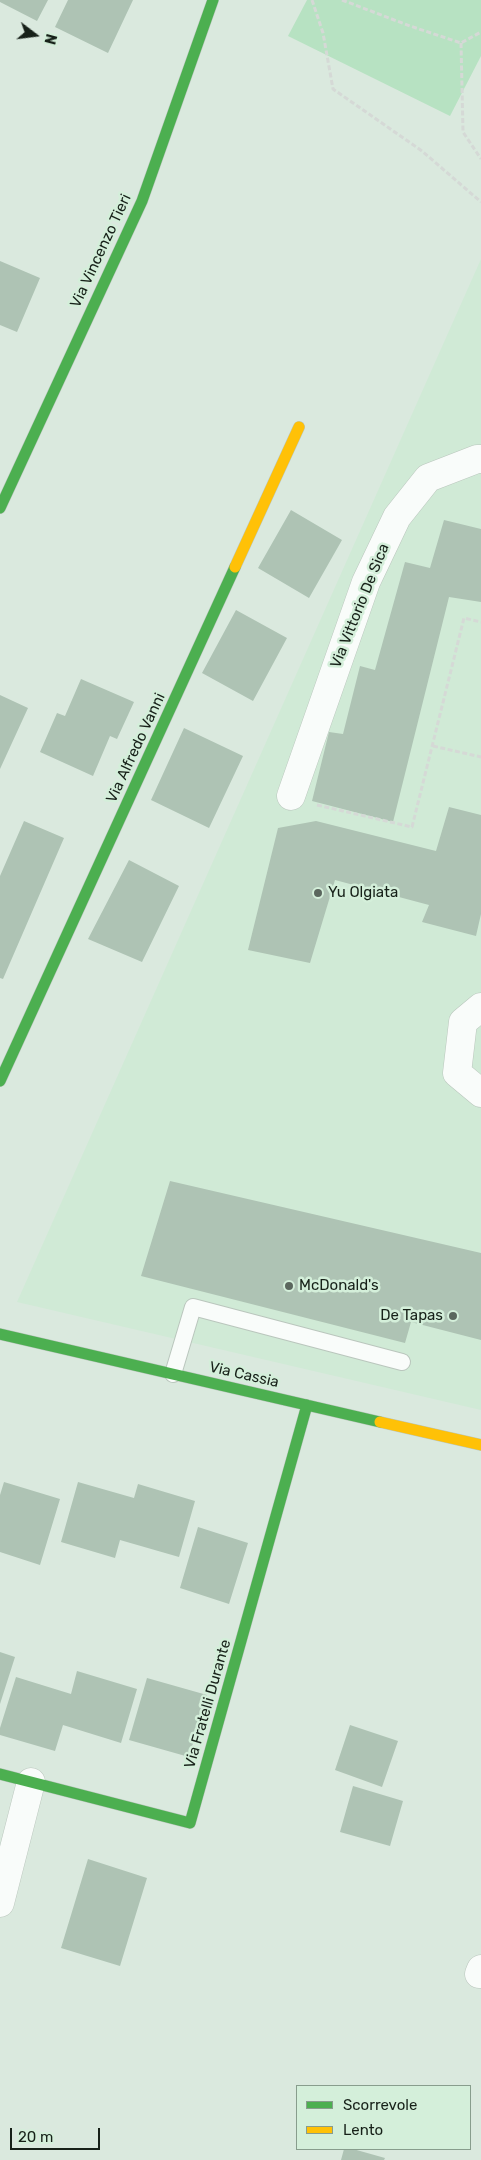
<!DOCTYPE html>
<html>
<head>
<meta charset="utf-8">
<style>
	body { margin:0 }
	#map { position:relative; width:481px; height:2160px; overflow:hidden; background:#dae9de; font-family:Rubik,sans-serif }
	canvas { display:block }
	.legend { position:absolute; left:296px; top:2085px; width:175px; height:65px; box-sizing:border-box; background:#d4efda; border:1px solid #889d8d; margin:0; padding:6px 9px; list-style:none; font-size:15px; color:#172119 }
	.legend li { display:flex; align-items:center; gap:10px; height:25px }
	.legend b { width:25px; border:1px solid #889d8d }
	.north { position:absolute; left:10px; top:10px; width:50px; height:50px; -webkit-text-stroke:4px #d4efda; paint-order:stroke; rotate:105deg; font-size:14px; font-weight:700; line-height:20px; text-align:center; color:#172119 }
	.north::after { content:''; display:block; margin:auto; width:18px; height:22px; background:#172119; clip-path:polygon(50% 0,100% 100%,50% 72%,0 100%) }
	.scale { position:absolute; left:10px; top:2128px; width:90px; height:22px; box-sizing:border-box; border:2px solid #172119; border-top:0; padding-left:6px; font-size:15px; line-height:18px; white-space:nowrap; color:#172119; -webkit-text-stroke:4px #d4efda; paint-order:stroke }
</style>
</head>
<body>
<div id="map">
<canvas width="481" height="2160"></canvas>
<ul class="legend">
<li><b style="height:6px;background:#4caf50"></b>Scorrevole</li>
<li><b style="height:6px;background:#ffc107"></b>Lento</li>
</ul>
<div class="north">N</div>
<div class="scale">20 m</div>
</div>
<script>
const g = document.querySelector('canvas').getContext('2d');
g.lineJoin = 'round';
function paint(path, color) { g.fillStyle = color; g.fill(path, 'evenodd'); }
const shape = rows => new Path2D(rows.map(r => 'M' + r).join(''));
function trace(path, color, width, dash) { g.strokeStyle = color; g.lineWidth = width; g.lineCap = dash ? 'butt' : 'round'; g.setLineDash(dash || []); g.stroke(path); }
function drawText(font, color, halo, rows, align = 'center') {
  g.font = font + ' Rubik,sans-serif'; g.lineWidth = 5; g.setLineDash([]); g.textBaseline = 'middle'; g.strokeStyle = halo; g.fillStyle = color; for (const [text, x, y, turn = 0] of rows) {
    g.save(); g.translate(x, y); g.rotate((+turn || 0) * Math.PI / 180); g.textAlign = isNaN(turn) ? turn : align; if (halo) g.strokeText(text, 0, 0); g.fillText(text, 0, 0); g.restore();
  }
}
paint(shape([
	[481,259,481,1410,17,1302]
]), '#d0ead6');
paint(shape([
	[307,0,481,0,481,56,450,116,288,36]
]), '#b7e2c2');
paint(shape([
	[0,0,48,0,37,21,0,2],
	[68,0,133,0,108,53,55,27],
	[0,261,40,278,17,332,0,325],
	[291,510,342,540,309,598,258,568],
	[444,520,481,529,481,602,449,597,393,822,312,801,329,732,343,734,360,666,375,670,405,562,430,568],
	[236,610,287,638,253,701,202,673],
	[81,679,134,702,117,739,110,736,93,776,40,752,57,713,65,716],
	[0,695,28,708,0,769],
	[184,728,243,756,209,828,151,800],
	[449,807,481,815,481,914,476,936,422,922,429,905,335,880,310,963,248,950,278,828,316,821,436,851],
	[24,821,64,838,3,979,0,978,0,876],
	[129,860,179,886,142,962,88,939],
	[170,1181,481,1253,481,1340,411,1322,405,1343,141,1276],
	[4,1482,60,1499,40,1565,0,1552,0,1495],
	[78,1482,134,1498,138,1484,195,1501,179,1557,120,1540,115,1558,61,1542],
	[198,1527,248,1543,229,1604,180,1588],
	[0,1652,15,1657,0,1704],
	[77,1671,137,1689,121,1743,63,1725,55,1751,0,1735,0,1728,16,1677,71,1694],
	[147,1678,207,1695,189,1757,129,1740],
	[350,1725,398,1741,382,1787,335,1770],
	[353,1786,403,1801,390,1846,340,1832],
	[88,1859,147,1878,120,1966,61,1948],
	[344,2149,353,2149,385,2158,384,2160,341,2160]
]), '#aec3b4');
const lane = shape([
	[173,1374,193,1307,402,1362]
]);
const street = shape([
	[291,796,366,582,397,517,428,478,477,459,481,459],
	[481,1007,463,1022,457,1073,481,1093],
	[0,1903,31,1782],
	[479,1974,481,1969]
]);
const fast = shape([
	[0,508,142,201,213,0],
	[0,1081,235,567],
	[0,1334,380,1422],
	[0,1774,190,1823,307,1405]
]);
const slow = shape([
	[235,567,299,427],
	[380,1422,481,1445]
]);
trace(lane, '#bac6bd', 18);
trace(street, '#bac6bd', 29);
trace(fast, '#bac6bd', 12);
trace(slow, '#bac6bd', 12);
trace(shape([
	[312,0,323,33,333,89,422,151,481,202],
	[342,0,410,26,461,43,481,32],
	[461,43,463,132,481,159],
	[433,746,481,757],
	[317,805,412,827,464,618,481,622]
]), '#d5d9d6', 3, [5, 2.5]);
trace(lane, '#f9fcfa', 16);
trace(street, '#f9fcfa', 28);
trace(fast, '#4caf50', 11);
trace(slow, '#ffc107', 11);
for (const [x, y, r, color] of [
	[318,893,5,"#5b675e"],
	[289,1286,5,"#5b675e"],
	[453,1316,5,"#5b675e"]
]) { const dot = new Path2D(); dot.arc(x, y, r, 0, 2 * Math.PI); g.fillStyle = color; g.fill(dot); trace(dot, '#d4efda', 2); }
drawText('15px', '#172119', '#d4efda', [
	["Via Vincenzo Tieri",101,251,-65],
	["Via Vittorio De Sica",360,606,-68],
	["Via Alfredo Vanni",136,748,-65],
	["Via Cassia",244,1375,13],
	["Via Fratelli Durante",208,1704,-74]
]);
drawText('15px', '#172119', '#d4efda', [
	["Yu Olgiata",328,893],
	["McDonald's",299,1286],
	["De Tapas",443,1316,"right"]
], 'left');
</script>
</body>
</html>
